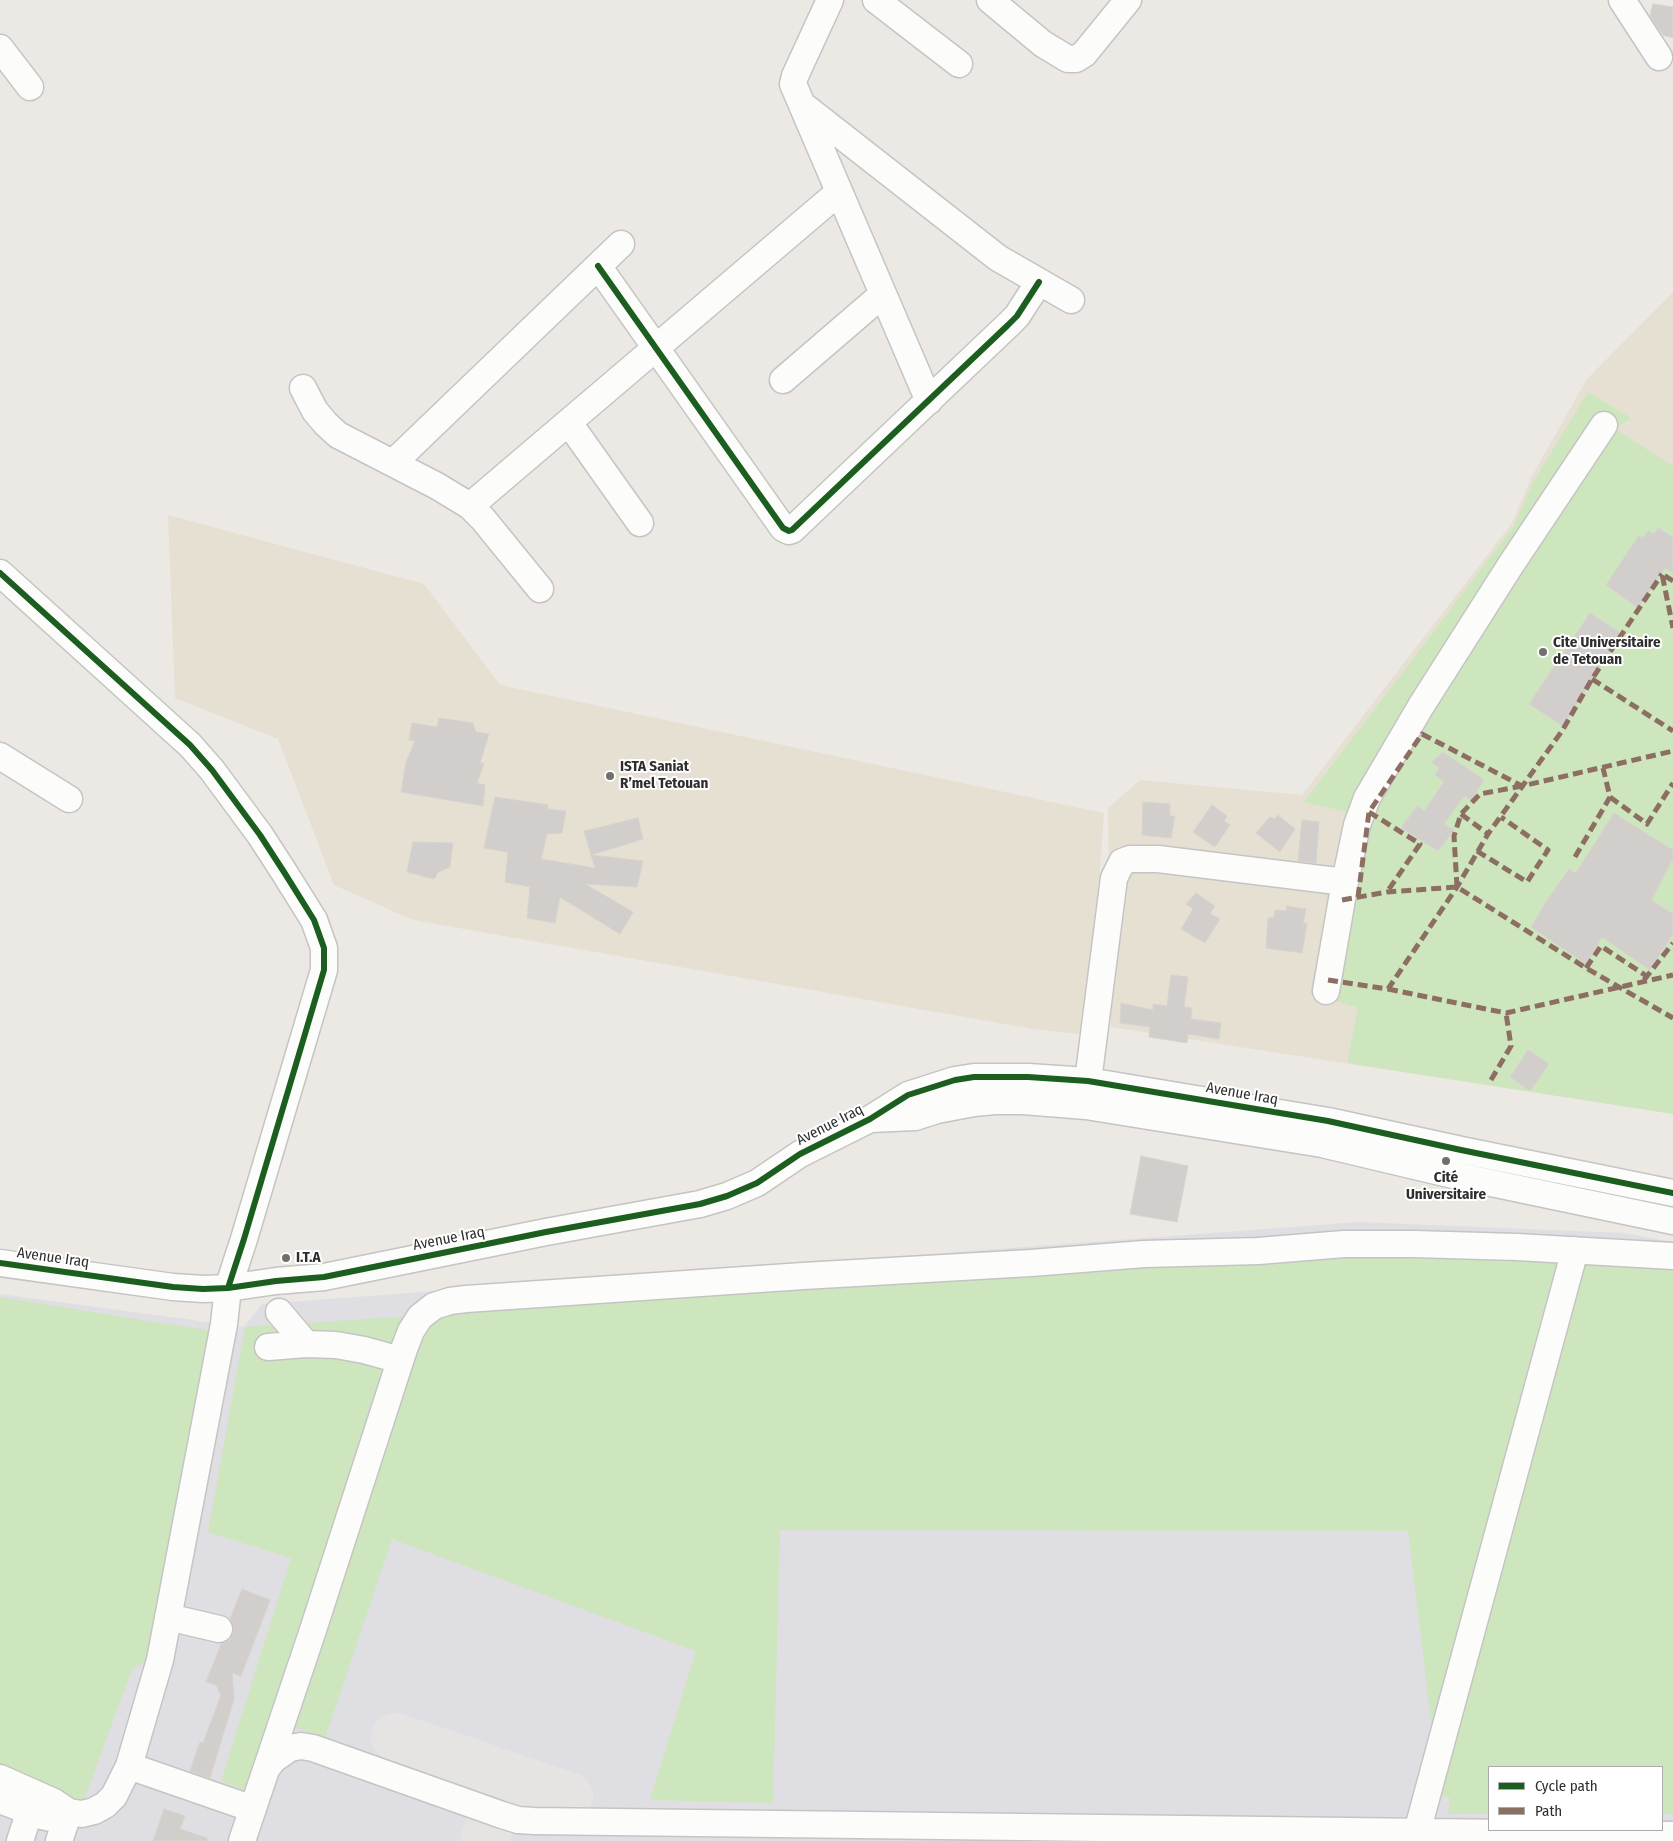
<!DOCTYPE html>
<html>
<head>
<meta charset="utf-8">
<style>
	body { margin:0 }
	#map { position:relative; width:1673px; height:1841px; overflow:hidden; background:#ece8e4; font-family:"Fira Sans Condensed",sans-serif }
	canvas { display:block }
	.legend { position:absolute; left:1488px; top:1766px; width:175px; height:65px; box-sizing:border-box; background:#fff; border:1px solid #ababab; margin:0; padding:6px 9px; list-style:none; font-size:15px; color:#2e2e2e }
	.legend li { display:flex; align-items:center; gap:10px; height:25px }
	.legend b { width:25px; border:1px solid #ababab }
</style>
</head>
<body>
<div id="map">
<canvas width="1673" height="1841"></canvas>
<ul class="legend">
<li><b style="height:6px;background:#1b5e20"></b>Cycle path</li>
<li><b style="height:6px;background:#8d6e63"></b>Path</li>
</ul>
</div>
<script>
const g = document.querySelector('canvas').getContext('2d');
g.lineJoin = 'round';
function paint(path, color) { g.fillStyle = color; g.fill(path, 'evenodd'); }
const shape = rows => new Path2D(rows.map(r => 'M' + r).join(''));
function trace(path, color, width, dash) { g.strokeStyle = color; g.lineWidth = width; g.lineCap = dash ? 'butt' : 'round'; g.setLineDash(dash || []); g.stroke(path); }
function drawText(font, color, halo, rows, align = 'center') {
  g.font = font + ' "Fira Sans Condensed",sans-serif'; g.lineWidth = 4; g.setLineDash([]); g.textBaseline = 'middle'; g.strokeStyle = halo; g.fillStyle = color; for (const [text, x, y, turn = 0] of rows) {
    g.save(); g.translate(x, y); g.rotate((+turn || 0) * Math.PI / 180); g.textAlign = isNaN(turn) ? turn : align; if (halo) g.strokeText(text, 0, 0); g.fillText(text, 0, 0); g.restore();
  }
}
paint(shape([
	[1673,292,1673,1114,1111,1027,1108,808,1140,780,1302,795,1512,523,1532,476,1587,379],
	[168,515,424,584,500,685,1104,813,1088,1035,1033,1029,413,920,334,885,278,739,175,698]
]), '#e6e0d3');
paint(shape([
	[1359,1222,1624,1233,1673,1242,1673,1841,0,1841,0,1294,244,1327,262,1304],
	[1489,1767,1662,1767,1662,1830,1489,1830]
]), '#dfdee2');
paint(shape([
	[1588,392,1631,418,1615,429,1673,466,1673,1114,1347,1063,1358,1008,1310,993,1351,813,1304,802,1514,526,1532,484],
	[1385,1251,1631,1261,1673,1270,1673,1814,1662,1814,1662,1767,1489,1767,1489,1814,1448,1814,1450,1798,1440,1795,1408,1531,780,1530,773,1803,650,1800,696,1651,392,1539,325,1738,275,1720,249,1792,221,1781,291,1558,208,1532,245,1327],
	[0,1297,211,1331,146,1661,132,1669,83,1803,0,1766]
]), '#cee6be');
trace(shape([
	[395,1737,569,1796],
	[484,1841,500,1795,508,1783,519,1779]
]), '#e6e4e2', 48);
const building = shape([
	[1653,4,1673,7,1673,38,1663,35,1650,16,1653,4],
	[1658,528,1673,537,1673,573,1665,568,1638,608,1606,585,1639,535,1643,538,1648,531,1654,534,1658,528],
	[1590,613,1622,634,1563,726,1529,704,1590,613],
	[439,718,473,723,476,732,489,734,480,763,484,763,477,783,485,785,483,806,401,792,406,762,415,741,409,740,412,723,437,727,439,718],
	[1443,752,1484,780,1471,800,1464,796,1444,824,1454,830,1438,851,1401,828,1417,806,1424,811,1444,782,1435,775,1439,768,1432,762,1443,752],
	[495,797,548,805,547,809,566,811,562,833,547,834,541,859,595,868,591,855,643,861,637,887,585,884,633,912,620,934,560,897,555,923,527,918,530,887,505,882,508,852,484,848,495,797],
	[1143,802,1170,804,1170,816,1175,816,1171,838,1142,835,1143,802],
	[1212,805,1227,816,1224,821,1230,825,1215,847,1193,832,1212,805],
	[1614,813,1673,850,1673,859,1651,900,1673,914,1673,934,1650,970,1602,937,1586,964,1531,927,1546,902,1569,869,1576,873,1614,813],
	[1278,815,1295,829,1280,852,1256,833,1270,817,1275,819,1278,815],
	[638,818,643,839,591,855,584,831,638,818],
	[1302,820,1319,822,1316,863,1298,861,1302,820],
	[413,842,453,843,450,867,438,872,434,879,407,872,413,842],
	[1196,893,1215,906,1210,914,1220,919,1205,943,1181,929,1193,909,1186,904,1196,893],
	[1287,906,1306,909,1303,924,1307,923,1302,953,1266,948,1268,918,1274,917,1275,910,1286,911,1287,906],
	[1171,975,1188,977,1184,1007,1192,1008,1191,1019,1221,1023,1219,1039,1188,1034,1187,1043,1149,1037,1150,1027,1120,1023,1121,1003,1153,1010,1153,1004,1167,1006,1171,975],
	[1528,1050,1549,1064,1530,1091,1510,1077,1528,1050],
	[1141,1156,1188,1166,1177,1222,1130,1214,1141,1156],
	[242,1589,270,1600,241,1676,232,1673,234,1699,210,1778,190,1771,200,1742,203,1743,221,1695,216,1685,206,1682,221,1644,230,1640,233,1633,233,1625,230,1619,242,1589],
	[164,1809,185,1816,180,1829,207,1838,207,1841,153,1841,164,1809]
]);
paint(building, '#d1cecb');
trace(building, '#d7d4d0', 1);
const minor = shape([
	[830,0,795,76,793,84,929,401],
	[876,0,959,64],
	[990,0,1043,44,1068,59,1076,59,1084,54,1128,0],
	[1622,0,1659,57],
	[0,48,30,87],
	[805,107,998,258,1071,300],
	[598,266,783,528,789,531,792,530,1008,325,1017,316,1039,282],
	[783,380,883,294],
	[303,388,315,411,326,424,338,435,437,486,470,506,483,519,540,589],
	[569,423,640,523],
	[393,463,621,244],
	[470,506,839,192],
	[0,573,190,745,212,770,260,835,284,872,314,920,324,948,324,970,244,1239,228,1288,224,1324,160,1660,129,1766,114,1796,105,1805,94,1811,82,1814,69,1812,54,1802,0,1778],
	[0,756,69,799],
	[1326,991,1345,882,1357,825,1367,798,1421,706,1510,566,1604,425],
	[1088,1081,1114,878,1122,862,1130,859,1158,859,1345,882],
	[871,1119,915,1117,937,1110,974,1103,995,1101,1023,1101,1086,1106,1322,1144,1453,1175,1673,1221],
	[0,1263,173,1287,203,1289,228,1288,276,1281,324,1277,546,1232,700,1204,727,1196,757,1183,800,1154,870,1119,908,1095,955,1080,974,1077,1028,1077,1088,1081,1328,1121,1461,1150,1673,1193],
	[279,1312,306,1344],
	[268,1347,306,1344,336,1345,364,1350,400,1360],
	[168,1617,219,1629],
	[129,1766,253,1809],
	[267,1768,273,1760,290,1748,301,1746,313,1748,502,1815,518,1820,534,1821,1673,1835],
	[0,1800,42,1816,51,1818,69,1812],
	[1417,1832,1575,1250],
	[20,1841,29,1813],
	[59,1841,69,1812],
	[242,1841,312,1633,404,1349,411,1331,420,1317,434,1306,450,1301,466,1299,803,1276,1031,1263,1144,1254,1258,1251,1344,1244,1414,1244,1517,1247,1673,1256]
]);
trace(minor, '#c5c4c5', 29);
trace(minor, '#fcfcfb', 26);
trace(shape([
	[1673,581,1662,574,1673,628],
	[1592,679,1673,731],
	[1610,797,1647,824,1673,783],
	[1369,812,1420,844,1387,892],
	[1461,814,1488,834],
	[1477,851,1527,882,1548,850,1501,817],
	[1575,857,1610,797,1603,768],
	[1457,887,1454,836,1461,814,1480,794,1522,786],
	[1358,897,1369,812,1422,734,1522,786,1673,751],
	[1342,900,1387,892,1457,887,1586,968,1673,1018],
	[1586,968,1601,946,1648,977],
	[1328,980,1388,989,1457,887,1488,834,1562,731,1592,679,1662,574],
	[1644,980,1673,943],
	[1388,989,1506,1013,1673,975],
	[1491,1080,1511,1046,1506,1013]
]), '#8d6e63', 5, [10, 5]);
trace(shape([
	[598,266,783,528,789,531,792,530,1008,325,1017,316,1039,282],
	[0,573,190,745,212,770,260,835,284,872,314,920,324,948,324,970,244,1239,228,1288],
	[0,1263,173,1287,203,1289,228,1288,276,1281,324,1277,546,1232,700,1204,727,1196,757,1183,800,1154,870,1119,908,1095,955,1080,974,1077,1028,1077,1088,1081,1328,1121,1461,1150,1673,1193]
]), '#1b5e20', 6);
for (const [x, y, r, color] of [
	[1543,652,5,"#706f6e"],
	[610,776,5,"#706f6e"],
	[1446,1161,5,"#706f6e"],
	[286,1258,5,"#706f6e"]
]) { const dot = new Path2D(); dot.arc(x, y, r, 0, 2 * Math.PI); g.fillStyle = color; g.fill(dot); trace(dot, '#fff', 2); }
drawText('bold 15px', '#2e2e2e', '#fff', [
	["Cite Universitaire",1553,643],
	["de Tetouan",1553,660],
	["ISTA Saniat",620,767],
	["R’mel Tetouan",620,784],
	["Cité",1446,1178,"center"],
	["Universitaire",1446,1195,"center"],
	["I.T.A",296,1258]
], 'left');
drawText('15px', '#2e2e2e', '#fff', [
	["Avenue Iraq",1242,1094,10],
	["Avenue Iraq",830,1125,-27],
	["Avenue Iraq",449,1239,-11],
	["Avenue Iraq",53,1258,8]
]);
</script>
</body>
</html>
